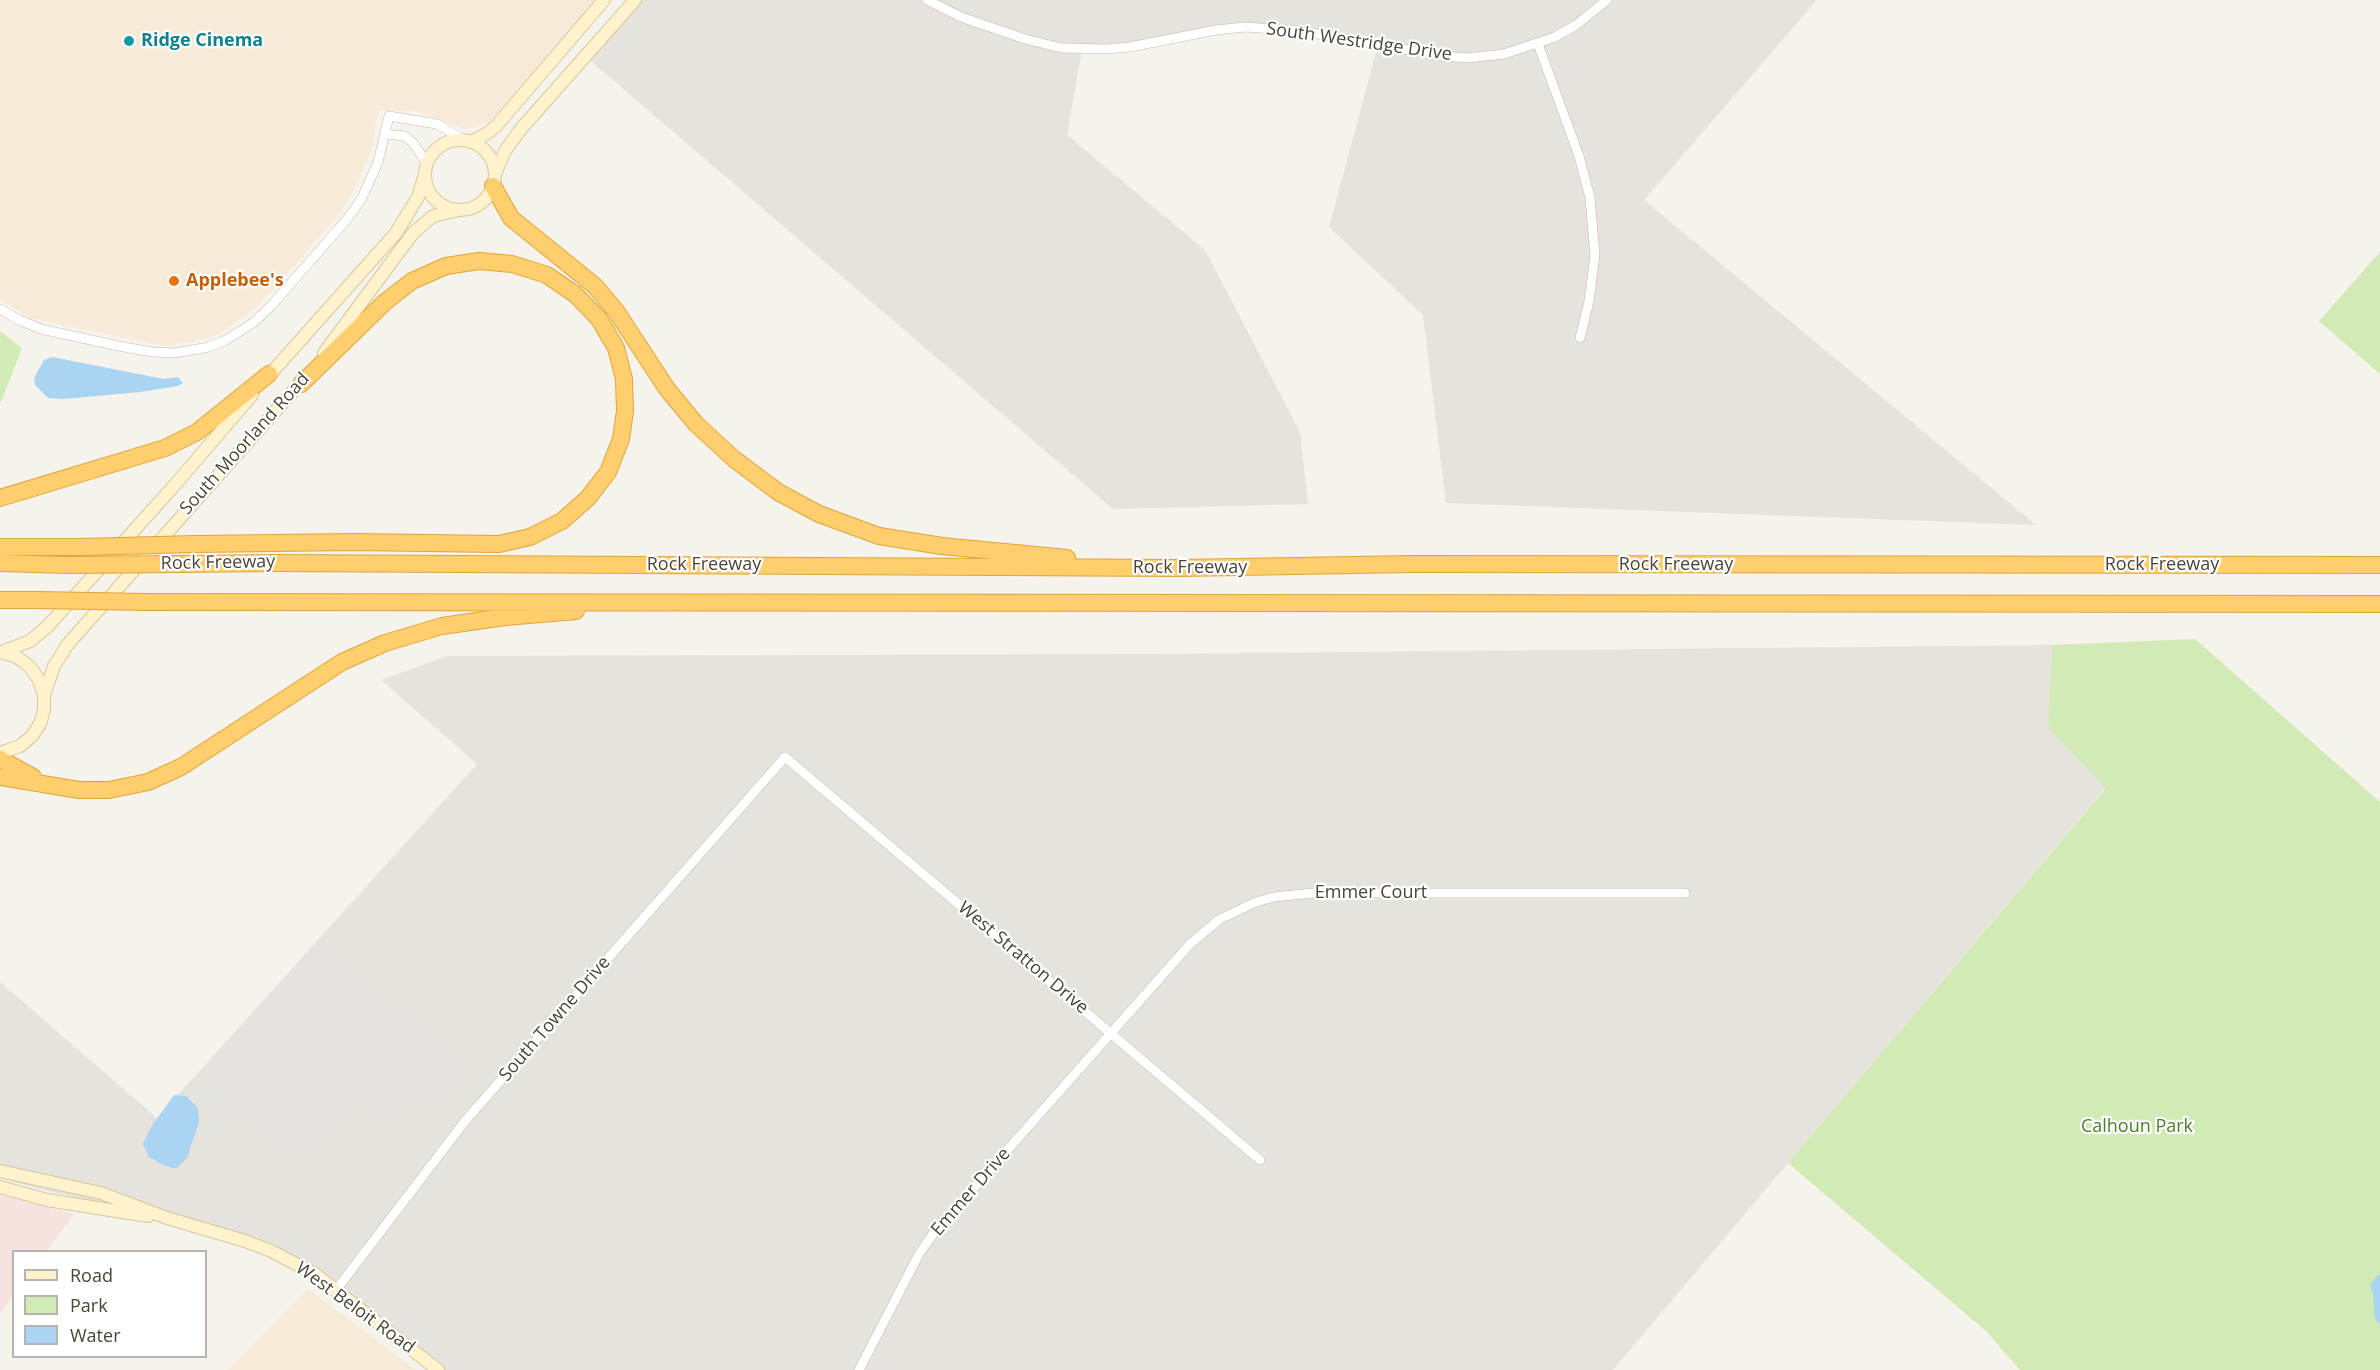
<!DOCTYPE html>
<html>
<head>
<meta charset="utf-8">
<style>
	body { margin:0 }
	#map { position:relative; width:2380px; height:1370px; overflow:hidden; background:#f6f3ec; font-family:"Open Sans",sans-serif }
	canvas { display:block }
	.legend { position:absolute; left:12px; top:1250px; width:195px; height:108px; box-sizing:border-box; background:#fff; border:2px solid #b7b4b0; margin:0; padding:8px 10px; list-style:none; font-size:18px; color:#4b4439 }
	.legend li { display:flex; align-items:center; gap:12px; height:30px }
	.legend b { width:30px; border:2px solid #b7b4b0 }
</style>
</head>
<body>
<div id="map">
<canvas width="2380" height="1370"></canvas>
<ul class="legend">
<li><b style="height:8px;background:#fff3cd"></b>Road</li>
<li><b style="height:16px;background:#d2eab5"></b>Park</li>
<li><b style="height:16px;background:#a9d4f2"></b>Water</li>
</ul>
</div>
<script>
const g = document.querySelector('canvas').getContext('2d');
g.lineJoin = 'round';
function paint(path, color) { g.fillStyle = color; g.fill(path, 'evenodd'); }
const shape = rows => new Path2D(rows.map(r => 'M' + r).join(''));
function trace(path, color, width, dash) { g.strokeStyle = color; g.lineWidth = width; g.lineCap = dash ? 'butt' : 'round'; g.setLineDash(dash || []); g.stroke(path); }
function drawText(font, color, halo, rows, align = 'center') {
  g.font = font + ' "Open Sans",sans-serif'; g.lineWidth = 4.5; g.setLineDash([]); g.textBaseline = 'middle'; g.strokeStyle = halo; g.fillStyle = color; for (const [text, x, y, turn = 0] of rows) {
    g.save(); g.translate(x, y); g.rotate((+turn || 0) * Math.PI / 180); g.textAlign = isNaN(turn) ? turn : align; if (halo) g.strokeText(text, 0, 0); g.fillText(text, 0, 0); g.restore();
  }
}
paint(shape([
	[0,0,596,0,499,112,487,122,466,129,417,111,378,110,371,151,352,193,337,216,287,274,255,308,218,334,202,340,164,346,30,318,0,299],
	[308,1289,416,1370,228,1370]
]), '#f7ead8');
paint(shape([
	[635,0,1817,0,1644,200,2036,525,1446,503,1423,315,1329,227,1378,45,1245,27,1130,47,1082,49,1067,135,1205,250,1300,432,1308,504,1113,509,585,56],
	[2052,645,2048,728,2106,787,1613,1370,438,1370,298,1264,167,1218,39,1189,0,1178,0,982,157,1118,477,764,381,680,447,656,1157,654]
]), '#e6e2dd');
paint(shape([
	[0,1195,74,1214,47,1251,14,1252,13,1296,0,1314]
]), '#f6e3e0');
paint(shape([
	[2380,252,2380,374,2319,321],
	[0,331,22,348,1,402,0,402],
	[2195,639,2380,802,2380,1370,2020,1370,1986,1331,1788,1163,2106,788,2048,728,2052,645]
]), '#d2eab5');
paint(shape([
	[317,944,457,1069,419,1110,400,1095,378,1118,359,1099,310,1149,292,1148,286,1156,205,1087,213,1077,204,1069]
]), '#e5e3e0');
paint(shape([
	[52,357,164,379,178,377,183,383,178,386,140,392,64,399,48,398,35,385,34,378,44,360],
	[174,1095,186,1096,198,1108,199,1122,187,1158,177,1168,173,1168,163,1165,149,1157,143,1144,151,1127],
	[2379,1274,2380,1275,2380,1324,2375,1319,2373,1293,2370,1285]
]), '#a9d4f2');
const minor = shape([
	[927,0,961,17,1025,39,1062,48,1106,49,1130,47,1216,30,1245,27,1301,31,1442,56,1467,58,1504,54,1555,37,1576,25,1607,0],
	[1538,44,1579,156,1590,198,1595,255,1589,301,1580,338],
	[385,134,405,136,414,144,427,164],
	[0,309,19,320,41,329,118,346,152,352,175,353,209,347,226,340,253,323,271,306,348,218,362,198,378,162,389,116,437,124,466,141],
	[336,1290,465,1121,785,757,1260,1160],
	[859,1370,919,1254,933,1234,1190,944,1220,919,1256,902,1274,897,1313,893,1685,893]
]);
const secondary = shape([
	'425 175a35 35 0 1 1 70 0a35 35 0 1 1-70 0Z',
	[471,142,489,132,497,125,604,0],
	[495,174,505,151,520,130,635,0],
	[324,353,413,233,433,216,459,210],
	[265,380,396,233,418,197,425,174],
	[2,652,30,641,47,627,173,487,252,395],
	[44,695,54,666,68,644,304,379],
	[0,753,20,746,32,736,40,724,44,710,44,695,39,680,30,667,17,657,1,652],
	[0,1171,101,1193,167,1218,245,1241,271,1251,315,1274,438,1370],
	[0,1187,47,1200,148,1216]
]);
const motorway = shape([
	[493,186,511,218,595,286,616,311,667,389,696,424,734,459,778,492,819,514,879,536,942,546,1067,558],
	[0,498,165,448,197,432,269,374],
	[196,544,353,542,499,544,530,537,562,521,588,498,608,472,621,439,625,411,624,379,616,348,599,319,576,295,547,275,512,264,479,261,446,266,412,281,385,302,301,384],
	[0,547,80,547],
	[0,563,66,565],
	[179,564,279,563,1178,568,1413,564,2380,565],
	[0,600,37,600],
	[146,602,2380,604],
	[0,759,33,777],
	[0,777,79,790,109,790,148,782,181,767,342,662,385,643,442,626,505,617,576,611]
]);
trace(minor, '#c2bbae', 10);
trace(secondary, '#d6c79b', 14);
trace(motorway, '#e0a43c', 18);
trace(minor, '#fff', 9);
trace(secondary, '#fff3cd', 12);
trace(motorway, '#ffcf6e', 16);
const motorwayBridge = shape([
	[80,547,196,544],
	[66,565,179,564],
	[37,600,146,602]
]);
trace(motorwayBridge, '#e0a43c', 18, []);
trace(motorwayBridge, '#ffcf6e', 16);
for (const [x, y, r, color] of [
	[129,41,6,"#0f9aa8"],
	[174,281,6,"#e8710a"]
]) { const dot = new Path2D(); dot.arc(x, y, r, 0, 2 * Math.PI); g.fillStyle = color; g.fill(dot); trace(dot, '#fff', 2); }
drawText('bold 18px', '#0d838f', '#fff', [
	["Ridge Cinema",141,41]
], 'left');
drawText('18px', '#4b4439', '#fff', [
	["South Westridge Drive",1359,42,8],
	["South Moorland Road",245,444,-48],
	["Rock Freeway",218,563,-1],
	["Rock Freeway",704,565],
	["Rock Freeway",1676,565],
	["Rock Freeway",2162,565],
	["Rock Freeway",1190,568],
	["Emmer Court",1371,893],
	["West Stratton Drive",1023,958,40],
	["South Towne Drive",555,1019,-49],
	["Emmer Drive",971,1192,-49],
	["West Beloit Road",355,1308,36]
]);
drawText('bold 18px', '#c56008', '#fff', [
	["Applebee's",186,281]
], 'left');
drawText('18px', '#4a7f2a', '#fff', [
	["Calhoun Park",2137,1127]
]);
</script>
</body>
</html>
